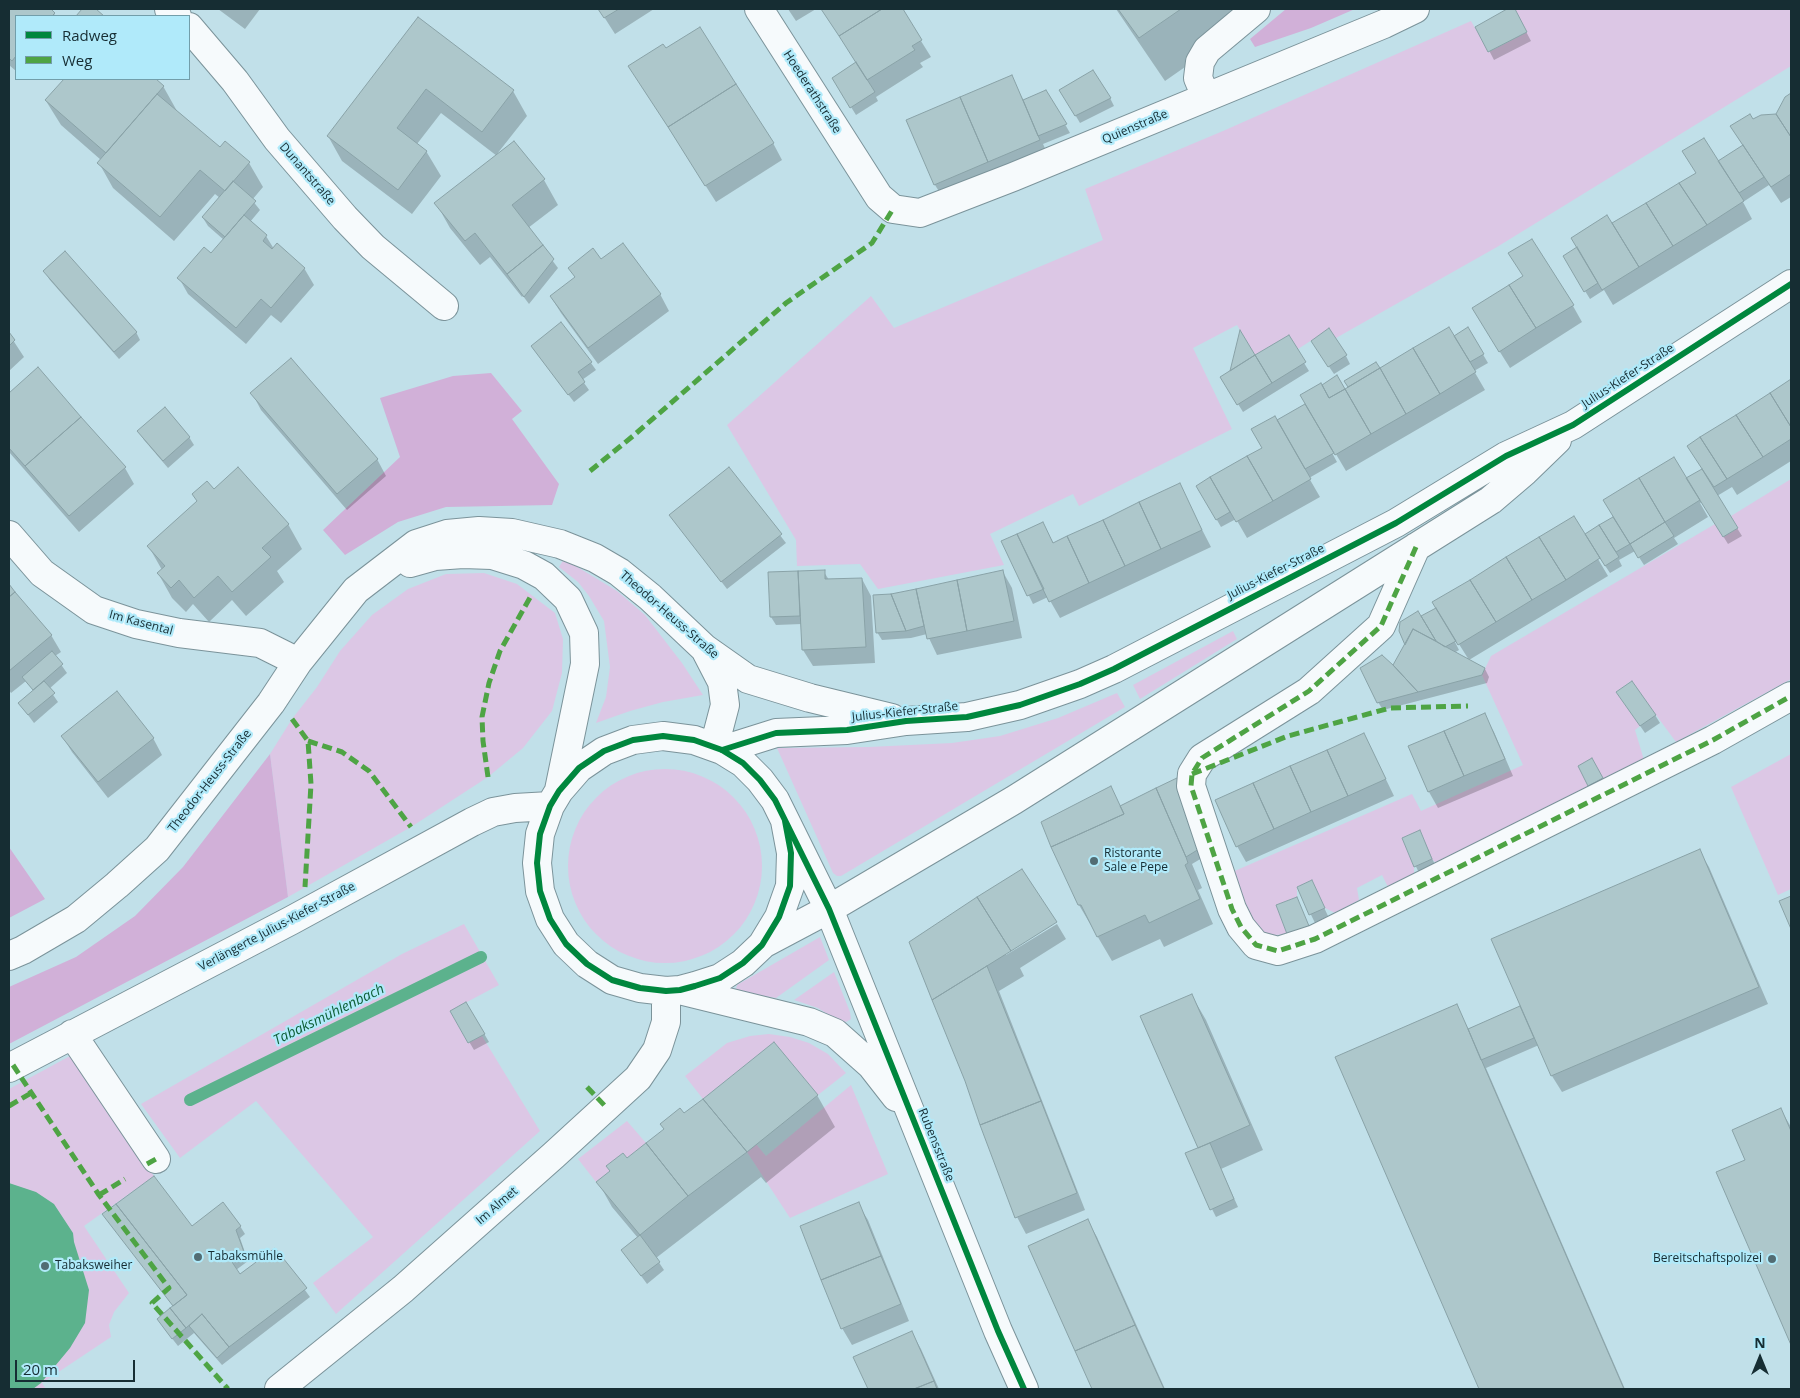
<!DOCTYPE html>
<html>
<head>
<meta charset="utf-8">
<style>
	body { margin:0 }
	#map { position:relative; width:1800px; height:1398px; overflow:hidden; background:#c1e0e9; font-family:"Open Sans",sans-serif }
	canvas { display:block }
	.frame { position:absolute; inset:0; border:10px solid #162d33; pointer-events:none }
	.legend { position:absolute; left:15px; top:15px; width:175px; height:65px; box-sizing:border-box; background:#b0eafa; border:1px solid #729eaa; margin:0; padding:6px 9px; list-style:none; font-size:15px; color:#162d33 }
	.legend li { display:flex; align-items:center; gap:10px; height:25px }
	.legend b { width:25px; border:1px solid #729eaa }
	.north { position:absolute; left:1735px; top:1333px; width:50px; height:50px; -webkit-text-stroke:4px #b0eafa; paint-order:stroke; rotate:0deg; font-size:14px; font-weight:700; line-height:20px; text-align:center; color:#162d33 }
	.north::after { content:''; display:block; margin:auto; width:18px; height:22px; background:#162d33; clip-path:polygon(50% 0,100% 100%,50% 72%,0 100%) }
	.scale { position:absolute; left:15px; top:1360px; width:120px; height:22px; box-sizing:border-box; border:2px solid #162d33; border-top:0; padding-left:6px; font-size:15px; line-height:18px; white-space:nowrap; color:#162d33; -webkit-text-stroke:4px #b0eafa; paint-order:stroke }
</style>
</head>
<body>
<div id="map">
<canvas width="1800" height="1398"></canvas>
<div class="frame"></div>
<ul class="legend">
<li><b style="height:6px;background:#00873e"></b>Radweg</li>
<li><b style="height:6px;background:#4ea444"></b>Weg</li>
</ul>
<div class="north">N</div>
<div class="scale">20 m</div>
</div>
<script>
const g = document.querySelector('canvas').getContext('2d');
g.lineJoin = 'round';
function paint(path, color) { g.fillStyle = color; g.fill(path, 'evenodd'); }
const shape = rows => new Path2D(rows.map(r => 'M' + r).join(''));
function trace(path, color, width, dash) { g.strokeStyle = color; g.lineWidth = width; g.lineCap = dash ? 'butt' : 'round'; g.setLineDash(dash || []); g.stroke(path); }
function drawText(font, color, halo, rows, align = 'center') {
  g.font = font + ' "Open Sans",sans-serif'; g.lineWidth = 4.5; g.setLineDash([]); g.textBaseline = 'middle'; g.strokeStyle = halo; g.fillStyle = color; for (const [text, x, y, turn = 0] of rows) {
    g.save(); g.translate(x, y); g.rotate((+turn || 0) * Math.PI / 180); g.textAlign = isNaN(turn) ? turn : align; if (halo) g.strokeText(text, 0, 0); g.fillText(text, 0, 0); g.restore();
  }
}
paint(shape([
	[1515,9,1791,9,1791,66,1497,247,1336,338,1329,329,1298,349,1289,335,1255,355,1237,325,1193,348,1232,429,1079,506,1073,494,990,534,1004,565,878,589,860,564,797,566,796,540,727,425,871,296,894,328,1103,240,1085,189,1223,131,1471,21,1489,52,1527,32],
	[1791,479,1791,679,1676,742,1631,681,1616,692,1640,726,1635,730,1644,760,1437,864,1432,859,1420,831,1402,838,1414,867,1414,874,1388,887,1382,875,1357,888,1359,900,1335,913,1325,908,1312,880,1297,887,1297,897,1276,905,1287,934,1275,935,1261,933,1248,921,1230,873,1412,794,1421,811,1523,765,1482,675,1491,656,1715,524,1723,537,1738,528,1731,516],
	[564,559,617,591,645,615,682,663,703,695,663,702,630,711,596,723,606,697,610,667,604,621,589,596,578,582,559,567],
	[484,573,517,584,555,613,563,639,562,673,552,711,523,748,488,777,411,827,288,897,270,754,292,719,317,687,340,651,372,615,408,589,446,574],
	[1233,631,1237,639,1140,699,1133,685],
	[1117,693,1125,707,841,876,837,876,833,873,777,748,869,747,952,743,1000,736,1058,718],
	[1791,754,1791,889,1778,895,1731,787],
	'568 866a97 97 0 1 1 194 0a97 97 0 1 1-194 0Z',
	[464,924,499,985,450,1011,468,1043,482,1036,540,1131,336,1314,313,1283,373,1237,256,1101,180,1158,141,1104,402,954],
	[820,937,829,960,776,998,740,992,736,989,737,985],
	[834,972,850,1012,851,1019,846,1022,837,1020,818,1008,794,1000],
	[769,1034,790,1037,809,1043,828,1054,846,1073,818,1095,774,1042,703,1099,685,1076,727,1043,750,1036],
	[70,1056,154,1176,84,1226,129,1293,114,1312,109,1325,111,1337,42,1383,46,1389,9,1389,9,1089],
	[851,1085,888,1174,790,1218,747,1152,756,1144,766,1156],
	[627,1121,646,1143,627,1158,623,1153,607,1166,610,1171,596,1182,578,1159]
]), '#dcc7e5');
paint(shape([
	[1286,9,1355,9,1311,28,1255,47,1250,39],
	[491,373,522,411,512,419,559,484,552,505,446,507,398,522,345,555,323,530,400,457,380,398,453,376],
	[270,754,288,897,9,1044,9,987,76,957,135,916,183,867],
	[9,847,45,899,9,918]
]), '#d1b0d8');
paint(shape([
	[9,1183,36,1192,54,1204,73,1233,74,1242,89,1290,85,1323,70,1348,41,1383,33,1389,9,1389]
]), '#5cb28d');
paint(shape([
	[9,9,49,9,56,16,16,16,16,71,9,65],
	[218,9,260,9,245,29],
	[599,9,654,9,615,34],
	[788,9,816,9,796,21],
	[822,9,901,9,931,57,920,63,923,67,876,97,878,101,856,115,833,78,857,63],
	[1116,9,1268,9,1165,81],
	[1511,9,1514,9,1531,41,1494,60,1477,27],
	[418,19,513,91,527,116,497,154,514,142,544,180,558,205,528,228,558,268,529,304,523,296,522,297,490,257,480,265,450,228,436,203,497,156,441,113,417,144,426,151,441,176,412,214,342,161,328,136],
	[1011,77,1024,101,1046,91,1070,133,1043,144,1049,157,945,201,935,185,908,120],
	[65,79,154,79,163,86,177,111,220,149,249,163,263,187,252,200,260,210,250,222,266,236,274,249,304,268,314,285,281,323,271,315,246,344,188,294,179,278,211,255,224,240,208,226,203,218,220,198,215,194,174,241,113,188,99,163,101,160,61,125,46,101],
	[640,83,773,143,782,160,716,202],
	[1061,91,1110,98,1114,106,1080,123],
	[1791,95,1791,197,1781,203,1769,185,1743,202,1752,219,1613,305,1604,290,1590,299,1564,257,1612,225,1697,173,1721,167,1743,146,1732,127,1777,115,1786,98],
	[601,261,660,294,669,311,598,364,561,313,551,297,576,278,570,268],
	[45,271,136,332,140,340,119,359,49,279],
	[1524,277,1573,306,1582,322,1510,368,1483,325],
	[1468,329,1488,363,1474,371,1485,390,1346,471,1327,439,1325,440,1337,462,1309,478,1320,497,1247,538,1236,519,1221,527,1198,487,1216,490,1218,489,1263,448,1277,422,1307,404,1345,390,1350,387,1346,381,1376,363,1379,370,1458,345],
	[9,334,24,357,9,371],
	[1288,337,1309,371,1243,412,1222,378],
	[532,347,591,363,596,370,582,380,589,390,574,402],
	[1317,349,1346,356,1350,364,1334,374],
	[38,369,125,468,134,484,79,532,9,452,9,394],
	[1791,380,1791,461,1737,495,1732,487,1717,496,1742,536,1728,544,1702,502,1700,503,1708,517,1674,538,1678,544,1644,565,1635,551,1619,560,1622,566,1610,573,1600,558,1598,559,1608,576,1469,660,1457,641,1455,642,1459,650,1454,653,1485,669,1489,677,1487,683,1383,710,1378,702,1393,667,1406,645,1400,630,1420,618,1585,536,1615,518,1703,469,1700,438],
	[252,393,377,459,386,476,347,510,261,410],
	[139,432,189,437,194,445,168,468,144,440],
	[729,469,786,543,727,589,670,515],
	[1179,485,1211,547,1060,618,1048,597,1033,604,1003,542,1042,523,1054,544],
	[214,491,288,524,302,549,277,571,284,582,246,616,232,600,209,622,193,604,186,612,172,598,158,573,162,570,149,547],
	[824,572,829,580,862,579,871,596,875,663,813,666,803,650,802,624,776,625,771,617,769,574],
	[1003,572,1012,588,1022,638,937,655,927,634,911,638,882,640,877,632,891,596],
	[9,586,51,635,61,652,55,656,67,673,49,689,58,702,34,723,19,703,34,691,26,681,11,693,9,690],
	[1617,692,1655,715,1660,723,1645,733],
	[1484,715,1494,732,1513,776,1438,808,1429,792,1410,747],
	[1364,734,1394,796,1246,862,1237,846],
	[62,736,153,738,162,755,108,798,72,752],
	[1596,767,1606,786,1594,793,1589,785],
	[1183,786,1202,858,1192,864,1202,888,1198,890,1213,924,1164,947,1160,939,1112,961,1079,905,1120,807],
	[1403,839,1424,840,1436,867,1420,875],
	[1699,851,1709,867,1768,1004,1562,1092,1552,1076,1539,1045,1486,1068,1625,1389,1480,1389,1336,1058,1456,1006,1469,1030,1524,1012],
	[1312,882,1328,916,1315,923,1298,888],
	[1057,924,1066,939,1020,968,1024,976,999,991,1085,1210,1026,1234,1017,1217,966,1081,910,943,1005,953,1006,955],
	[1192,996,1206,1020,1263,1150,1221,1169,1238,1207,1216,1217,1212,1209,1200,1149],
	[466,1003,489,1042,474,1050,451,1011],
	[817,1095,835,1127,766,1183,761,1177,656,1258,664,1270,647,1284,623,1251,638,1238,612,1207,598,1182,684,1115],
	[1781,1110,1791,1127,1791,1342,1718,1173,1746,1161],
	[858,1204,868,1220,909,1321,852,1345,842,1328],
	[104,1215,192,1227,240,1226,245,1234,240,1238,248,1261,236,1270,240,1275,275,1249,310,1297,222,1365,194,1333,178,1346,163,1327,158,1319,174,1307],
	[1087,1220,1097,1237,1165,1389,1093,1389,1029,1246],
	[912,1333,921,1349,939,1389,869,1389,855,1357]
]), '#0003');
trace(shape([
	[190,1100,481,957]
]), '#5cb28d', 12);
const building = shape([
	[9,9,51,9,55,13,52,16,16,16,16,56,12,61,9,58,9,9],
	[82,9,96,9,104,16,76,16,82,9],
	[598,9,619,9,604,18,598,9],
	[821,9,882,9,839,36,821,9],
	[882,9,903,9,922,40,912,46,915,50,867,80,839,36,882,9],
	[1118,9,1181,9,1139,38,1118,9],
	[1507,9,1515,9,1527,32,1488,52,1475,27,1507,9],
	[418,17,514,90,482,132,426,89,397,128,427,151,398,190,327,136,418,17],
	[700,27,736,84,668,127,628,66,663,44,666,48,700,27],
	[856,62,875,92,850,108,832,78,856,62],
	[1093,70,1111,98,1075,116,1059,90,1093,70],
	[1012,75,1040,140,988,162,960,97,1012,75],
	[64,79,156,79,164,86,106,153,45,100,64,79],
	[736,84,774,143,705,186,668,127,736,84],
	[1046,90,1067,124,1038,136,1023,100,1046,90],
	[1791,93,1791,137,1776,114,1785,97,1791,93],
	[157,94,220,147,225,141,250,162,225,191,200,170,160,217,97,163,157,94],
	[960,97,988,162,934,185,906,120,960,97],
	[1750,114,1753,119,1761,115,1776,114,1791,137,1791,174,1771,187,1730,126,1750,114],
	[1704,138,1744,201,1707,225,1679,183,1696,173,1682,151,1704,138],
	[514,141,545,179,512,205,543,245,507,274,475,233,465,241,434,203,514,141],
	[1743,145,1764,177,1739,193,1718,161,1743,145],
	[233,181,256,201,225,237,202,217,233,181],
	[1679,183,1707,225,1673,246,1646,203,1679,183],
	[1646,203,1673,246,1639,267,1612,223,1646,203],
	[244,215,267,235,263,241,272,249,277,243,305,268,271,308,261,299,236,328,177,278,204,247,211,253,244,215],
	[1607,215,1639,267,1602,290,1571,238,1607,215],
	[1532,239,1574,305,1536,328,1509,285,1523,276,1508,253,1532,239],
	[623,243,661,294,588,348,550,296,575,277,568,268,593,248,601,259,623,243],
	[543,245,554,259,524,297,507,274,543,245],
	[1577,247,1598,283,1584,292,1563,256,1577,247],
	[65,251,137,332,114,352,43,271,65,251],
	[1509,285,1536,328,1499,352,1472,308,1509,285],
	[561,322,592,362,578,372,585,382,568,395,531,346,561,322],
	[1449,327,1476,372,1440,394,1413,348,1449,327],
	[1468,327,1484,354,1470,362,1454,336,1468,327],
	[1329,328,1347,355,1328,367,1311,341,1329,328],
	[1240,330,1255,355,1230,371,1240,330],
	[9,332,15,340,9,346,9,332],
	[1289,335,1306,362,1272,383,1255,355,1289,335],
	[1413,348,1440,394,1406,414,1380,368,1413,348],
	[1255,355,1272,383,1237,405,1220,377,1255,355],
	[291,358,378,459,337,494,250,393,291,358],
	[1376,362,1380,368,1348,387,1344,381,1376,362],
	[38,367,81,417,25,466,9,448,9,393,38,367],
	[1380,368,1406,414,1371,434,1345,389,1380,368],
	[1337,375,1345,389,1329,398,1322,385,1337,375],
	[1791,379,1791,427,1770,393,1791,379],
	[1321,383,1329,398,1345,389,1371,434,1335,455,1300,395,1321,383],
	[1770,393,1791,427,1791,439,1763,457,1736,415,1770,393],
	[1305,404,1334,453,1305,469,1277,420,1305,404],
	[165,407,190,437,163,461,137,431,165,407],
	[1736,415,1763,457,1727,479,1700,437,1736,415],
	[1275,416,1311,479,1273,501,1247,456,1262,448,1251,429,1275,416],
	[81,417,126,467,69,516,25,466,81,417],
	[1700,437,1727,479,1714,487,1687,446,1700,437],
	[1247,456,1273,501,1236,522,1210,477,1247,456],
	[1674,457,1700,500,1665,522,1639,478,1674,457],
	[238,467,289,524,262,548,271,557,232,592,218,576,194,598,179,580,171,588,157,573,165,566,147,546,197,501,192,494,207,481,214,489,238,467],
	[729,467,782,534,721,582,669,515,729,467],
	[1702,469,1738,528,1723,537,1686,478,1702,469],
	[1210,477,1230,512,1216,520,1196,486,1210,477],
	[1639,478,1665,522,1630,544,1603,500,1639,478],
	[1180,483,1202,530,1161,549,1139,502,1180,483],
	[1139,502,1161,549,1125,566,1103,520,1139,502],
	[1574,516,1600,558,1566,580,1539,537,1574,516],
	[1613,517,1630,544,1616,552,1599,525,1613,517],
	[1103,520,1125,566,1089,583,1067,536,1103,520],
	[1043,522,1053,543,1067,536,1089,583,1049,602,1017,534,1043,522],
	[1665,522,1674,536,1638,558,1630,544,1665,522],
	[1599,525,1619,557,1605,566,1585,534,1599,525],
	[1017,534,1044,589,1027,596,1001,541,1017,534],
	[1539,537,1566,580,1532,600,1506,557,1539,537],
	[1506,557,1532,600,1496,622,1470,580,1506,557],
	[825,570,825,579,862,578,866,647,802,650,798,571,825,570],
	[1003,570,1014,621,967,631,957,580,1003,570],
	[798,571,800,616,770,617,768,572,798,571],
	[957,580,967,631,927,639,916,589,957,580],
	[1470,580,1496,622,1458,645,1432,602,1470,580],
	[9,584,15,592,9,597,9,584],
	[916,589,924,626,906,631,891,594,916,589],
	[15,592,52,635,9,671,9,597,15,592],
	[891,594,906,631,876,633,873,595,891,594],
	[1436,608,1456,641,1445,647,1436,641,1421,616,1436,608],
	[1418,611,1436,641,1413,629,1405,645,1399,631,1400,622,1418,611],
	[1413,629,1485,668,1482,675,1418,692,1393,665,1413,629],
	[52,651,63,664,33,690,22,677,52,651],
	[1382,655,1393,665,1418,692,1377,703,1360,668,1382,655],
	[44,681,55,693,28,715,18,703,44,681],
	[1632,681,1656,715,1640,726,1616,692,1632,681],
	[117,691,154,738,98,782,61,736,117,691],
	[1485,713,1505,759,1464,776,1444,731,1485,713],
	[1444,731,1464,776,1428,792,1408,746,1444,731],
	[1364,733,1386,779,1348,796,1327,750,1364,733],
	[1327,750,1348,796,1311,812,1290,766,1327,750],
	[1592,758,1603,778,1588,786,1578,766,1592,758],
	[1290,766,1311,812,1274,829,1253,783,1290,766],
	[1179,777,1199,849,1186,857,1156,788,1179,777],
	[1253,783,1274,829,1236,847,1215,800,1253,783],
	[1111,786,1124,814,1051,847,1041,822,1111,786],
	[1156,788,1186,857,1188,863,1185,865,1200,899,1149,923,1145,915,1097,937,1081,905,1078,905,1051,847,1124,814,1120,806,1156,788],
	[1420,830,1432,859,1414,867,1402,838,1420,830],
	[1700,849,1759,987,1551,1076,1491,939,1700,849],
	[1022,869,1057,922,1011,951,977,897,1022,869],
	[1312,880,1325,908,1309,915,1297,887,1312,880],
	[1791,896,1791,929,1779,901,1791,896],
	[977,897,1011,951,932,1000,909,942,977,897],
	[1297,897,1309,926,1287,934,1276,905,1297,897],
	[987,966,1041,1101,980,1125,965,1081,932,1000,987,966],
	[1192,994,1250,1125,1198,1148,1140,1016,1192,994],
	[466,1002,485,1034,468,1043,450,1011,466,1002],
	[1457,1004,1468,1029,1624,1389,1479,1389,1335,1057,1457,1004],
	[1520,1006,1534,1038,1481,1060,1468,1029,1520,1006],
	[774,1042,818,1095,747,1152,703,1099,774,1042],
	[703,1099,747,1152,688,1196,646,1143,664,1129,660,1124,680,1108,684,1113,703,1099],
	[1041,1101,1077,1193,1015,1218,980,1125,1041,1101],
	[1781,1108,1791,1131,1791,1345,1716,1172,1745,1160,1732,1130,1781,1108],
	[646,1143,688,1196,640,1235,596,1182,610,1171,606,1166,623,1153,627,1158,646,1143],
	[1210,1143,1234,1199,1210,1210,1185,1153,1210,1143],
	[154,1176,192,1226,223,1202,241,1226,236,1230,244,1252,232,1262,240,1274,275,1248,307,1288,229,1347,202,1314,186,1328,170,1308,187,1295,116,1204,154,1176],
	[859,1202,881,1256,821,1280,800,1226,859,1202],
	[116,1204,187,1295,173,1306,102,1214,116,1204],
	[1088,1219,1135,1325,1075,1351,1028,1246,1088,1219],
	[640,1235,660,1262,641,1276,621,1250,640,1235],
	[881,1256,901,1304,841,1329,821,1280,881,1256],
	[170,1308,186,1328,172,1339,157,1319,170,1308],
	[202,1314,229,1347,217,1358,189,1326,202,1314],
	[1135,1325,1164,1389,1092,1389,1075,1351,1135,1325],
	[912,1331,934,1381,914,1389,868,1389,853,1357,912,1331],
	[934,1381,937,1389,914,1389,934,1381]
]);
paint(building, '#adc7cb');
trace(building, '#89a2a7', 1);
const minor = shape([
	[169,9,177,16],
	[759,9,879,197,893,209,920,213,1013,177,1384,24,1415,9],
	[189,27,235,81,277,139,345,218,373,247,444,306],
	[1206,97,1198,78,1200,62,1207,50,1256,9],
	[9,535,42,573,94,610,136,624,179,633,260,643,298,662],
	[1416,547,1381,626,1309,691,1202,758,1192,774,1191,786,1232,909,1241,927,1256,945,1278,951,1315,939,1713,740,1791,696],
	[410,563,435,556,463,554,492,555,524,565,544,576,568,599,584,633,585,664,559,790],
	[706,651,722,682,725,705,714,747],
	[722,750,776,733,847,730,906,721,967,717,1020,705,1080,684,1114,669,1396,523,1506,456,1573,425,1791,284],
	[785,821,791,853,790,886,779,917,762,945,743,963,720,978,695,986,680,990,666,991,640,988,612,980,587,964,566,944,550,919,540,891,537,863,540,834,550,806,559,791,579,768,604,751,633,740,663,736,694,740,722,750,743,763,760,780,775,800,829,909,998,1331,1024,1389],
	[763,944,829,909,1014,800,1491,500,1525,471,1557,440],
	[9,956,23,950,76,919,117,885,157,849,271,703,298,662,356,590,416,544,447,534,479,531,512,533,560,544,595,558,619,572,650,597,704,648,748,679,810,698,892,718],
	[683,991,809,1022,835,1033,871,1065,896,1097],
	[72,1034,156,1159],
	[9,1068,292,920,472,822,493,812,515,808,550,806],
	[279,1389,403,1289,554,1155,638,1078,657,1050,666,1022,666,991]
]);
trace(minor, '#7b939a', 30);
trace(minor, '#f6fafc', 28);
trace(shape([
	[590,471,633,436,786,303,872,243,893,209],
	[1416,547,1381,626,1309,691,1202,758,1192,774,1191,786,1232,909,1241,927,1256,945,1278,951,1315,939,1713,740,1791,696],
	[292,719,308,741,311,784,305,887],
	[308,741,342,752,369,771,411,827],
	[1192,774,1288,736,1390,708,1468,706],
	[488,777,483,741,482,717,489,683,500,651,532,594],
	[13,1065,99,1195,169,1288,152,1303,228,1389],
	[587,1087,606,1107],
	[9,1106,31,1093],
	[147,1164,156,1159],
	[99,1195,125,1179]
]), '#4ea444', 5, [10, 5]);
trace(shape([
	[722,750,776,733,847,730,906,721,967,717,1020,705,1080,684,1114,669,1396,523,1506,456,1573,425,1791,284],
	[785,821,791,853,790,886,779,917,762,945,743,963,720,978,695,986,680,990,666,991,640,988,612,980,587,964,566,944,550,919,540,891,537,863,540,834,550,806,559,791,579,768,604,751,633,740,663,736,694,740,722,750,743,763,760,780,775,800,829,909,998,1331,1024,1389]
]), '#00873e', 6);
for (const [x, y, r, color] of [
	[1094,861,5,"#526c73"],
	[198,1257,5,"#526c73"],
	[1772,1259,5,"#526c73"],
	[45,1266,5,"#526c73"]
]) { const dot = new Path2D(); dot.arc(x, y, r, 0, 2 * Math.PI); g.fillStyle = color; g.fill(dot); trace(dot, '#b0eafa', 2); }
drawText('12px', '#162d33', '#b0eafa', [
	["Hoederathstraße",812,92,57],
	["Quienstraße",1135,127,-23],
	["Dunantstraße",307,174,49],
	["Julius-Kiefer-Straße",1628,376,-33],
	["Julius-Kiefer-Straße",1276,572,-27],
	["Theodor-Heuss-Straße",669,615,41],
	["Im Kasental",141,623,15],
	["Julius-Kiefer-Straße",905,712,-6],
	["Theodor-Heuss-Straße",210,781,-52],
	["Verlängerte Julius-Kiefer-Straße",277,927,-28],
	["Rubensstraße",936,1145,68],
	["Im Almet",497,1206,-41]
]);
drawText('12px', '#162d33', '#b0eafa', [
	["Ristorante",1104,854],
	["Sale e Pepe",1104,868],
	["Tabaksmühle",208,1257],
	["Bereitschaftspolizei",1762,1259,"right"],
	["Tabaksweiher",55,1266]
], 'left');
drawText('italic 14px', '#106038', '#b0eafa', [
	["Tabaksmühlenbach",329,1015,-26]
]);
</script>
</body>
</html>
